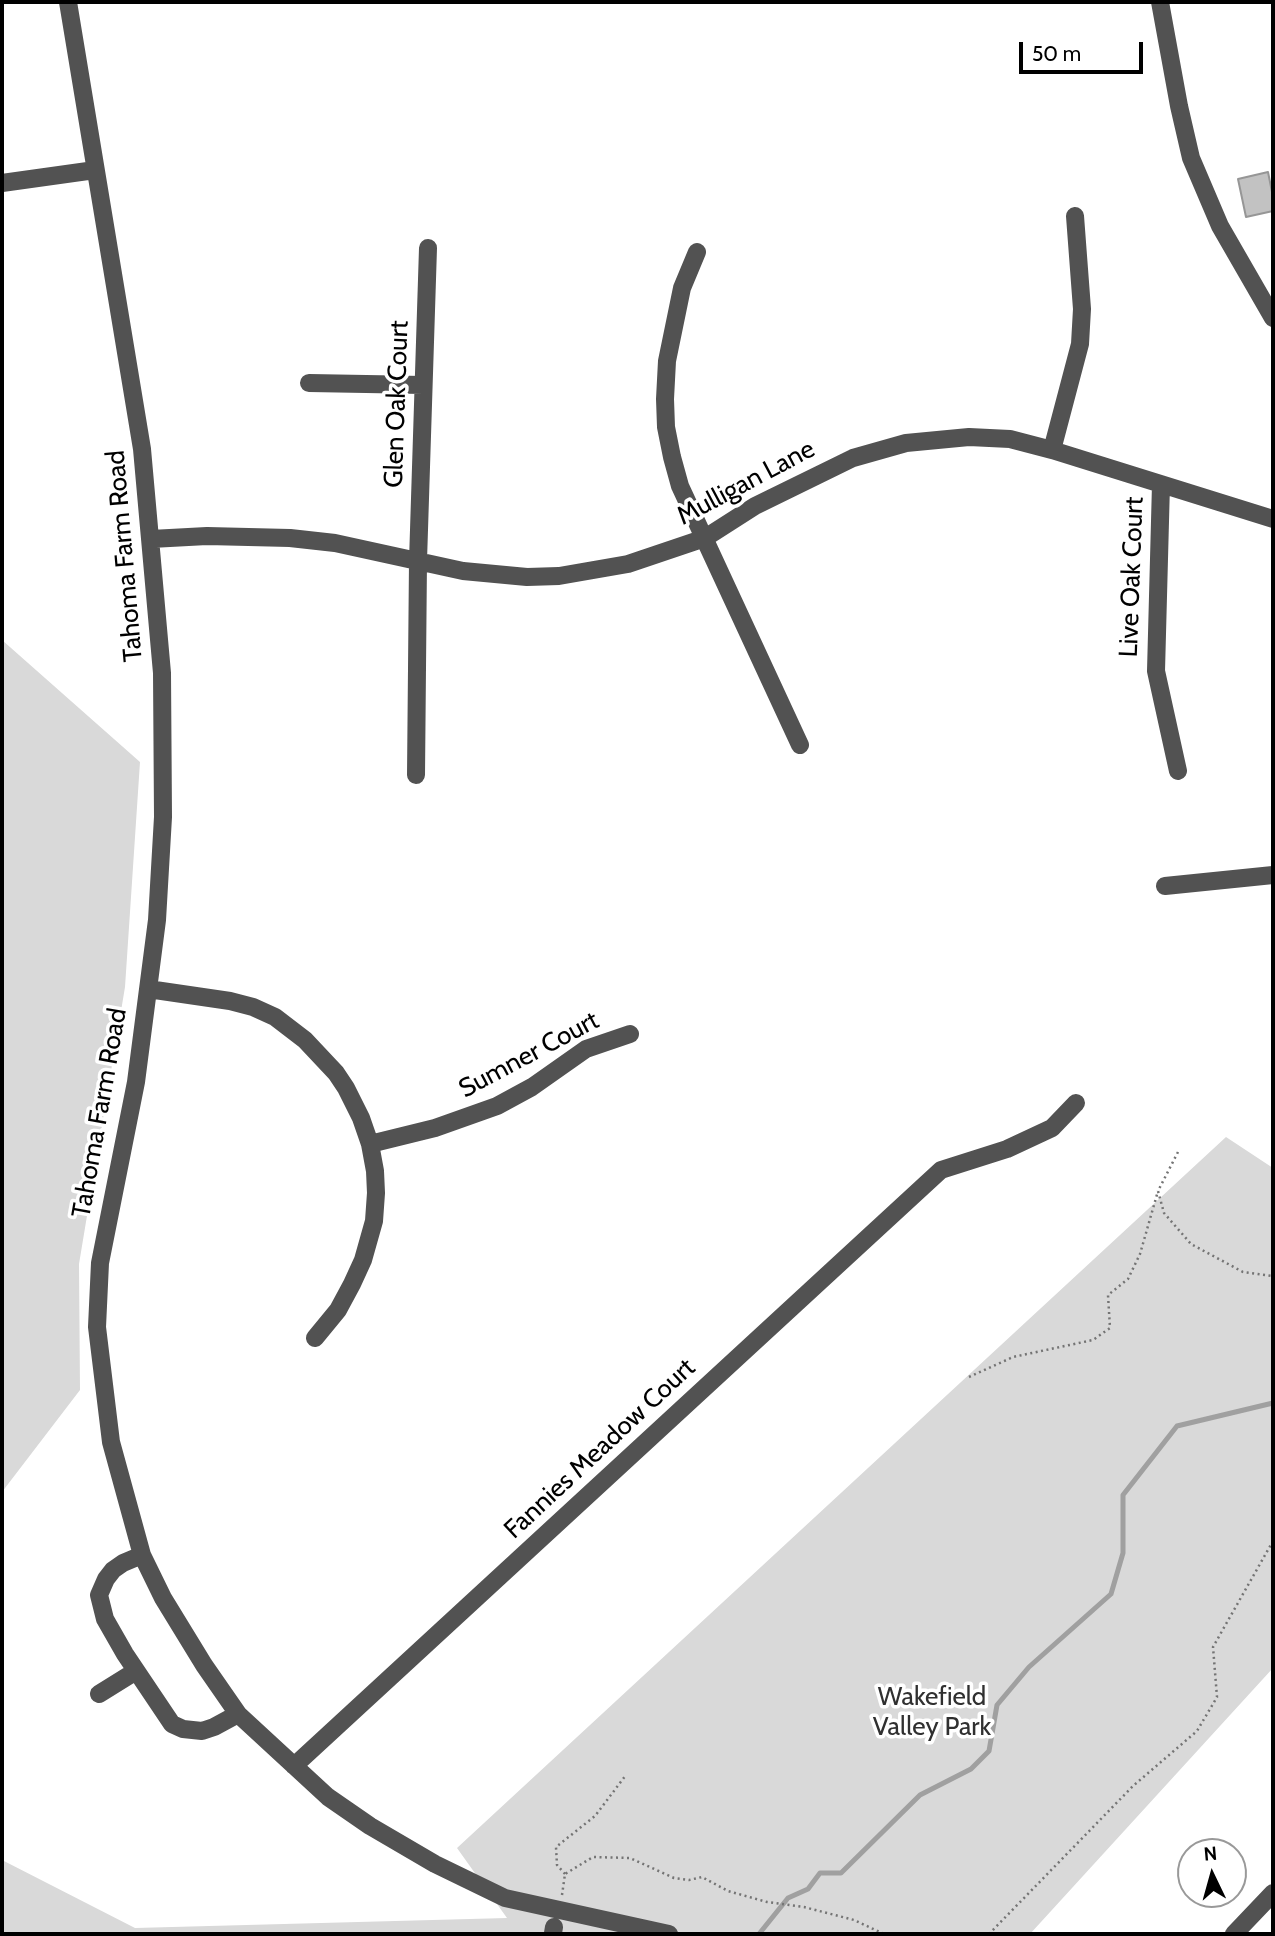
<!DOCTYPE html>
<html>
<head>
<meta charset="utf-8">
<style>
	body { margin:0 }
	#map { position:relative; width:1275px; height:1936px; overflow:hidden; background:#fff; font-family:Cabin,sans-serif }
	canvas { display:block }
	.frame { position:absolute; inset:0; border:4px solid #000; pointer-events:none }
	.north { position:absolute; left:1177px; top:1838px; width:70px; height:70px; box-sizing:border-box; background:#fff; border:2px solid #999; border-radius:50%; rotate:355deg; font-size:19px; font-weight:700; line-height:28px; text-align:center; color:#000 }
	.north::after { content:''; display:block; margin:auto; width:24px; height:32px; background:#000; clip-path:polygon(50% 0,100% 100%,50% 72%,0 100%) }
	.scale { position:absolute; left:1019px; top:42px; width:124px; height:32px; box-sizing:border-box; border:4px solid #000; border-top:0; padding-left:9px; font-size:21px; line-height:24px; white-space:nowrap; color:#000; -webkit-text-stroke:5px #fff; paint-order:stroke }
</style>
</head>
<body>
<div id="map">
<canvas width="1275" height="1936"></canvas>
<div class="frame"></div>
<div class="north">N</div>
<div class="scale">50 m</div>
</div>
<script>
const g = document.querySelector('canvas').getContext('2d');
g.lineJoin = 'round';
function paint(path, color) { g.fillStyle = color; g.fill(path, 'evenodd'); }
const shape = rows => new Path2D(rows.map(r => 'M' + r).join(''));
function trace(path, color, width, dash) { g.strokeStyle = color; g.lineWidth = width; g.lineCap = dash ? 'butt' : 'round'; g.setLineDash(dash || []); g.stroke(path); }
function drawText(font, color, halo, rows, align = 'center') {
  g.font = font + ' Cabin,sans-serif'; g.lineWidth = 7; g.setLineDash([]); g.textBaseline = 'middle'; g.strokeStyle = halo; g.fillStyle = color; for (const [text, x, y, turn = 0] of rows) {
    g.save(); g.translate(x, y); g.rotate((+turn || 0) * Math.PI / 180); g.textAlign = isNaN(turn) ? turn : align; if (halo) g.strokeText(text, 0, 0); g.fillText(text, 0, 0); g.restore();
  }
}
paint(shape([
	[2,640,140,762,125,987,79,1264,80,1390,2,1492],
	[1226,1137,1273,1168,1273,1668,1030,1934,2,1934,2,1860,135,1928,507,1918,457,1848]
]), '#d9d9d9');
trace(shape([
	[759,1934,788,1898,808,1889,820,1873,841,1873,920,1795,971,1769,989,1751,997,1705,1029,1667,1111,1594,1123,1553,1123,1495,1177,1426,1273,1403]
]), '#a0a0a0', 5);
const building = shape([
	[1268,172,1273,197,1273,211,1246,217,1238,179,1268,172]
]);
paint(building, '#c2c2c2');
trace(building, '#969696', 2);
trace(shape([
	[1178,1152,1158,1191,1164,1213,1191,1244,1243,1272,1273,1276],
	[969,1377,1013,1357,1093,1340,1110,1328,1108,1295,1128,1279,1140,1254,1158,1191],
	[565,1874,557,1865,556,1847,595,1816,626,1775],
	[562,1895,565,1874,593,1857,630,1858,674,1878,689,1880,702,1877,728,1891,767,1902,804,1907,854,1920,884,1934],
	[989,1934,1133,1786,1197,1731,1217,1697,1213,1647,1273,1541]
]), '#747474', 2.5, [2, 3.5]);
trace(shape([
	[68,2,142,449,162,673,163,817,157,920,136,1082,100,1263,97,1327,111,1442,142,1555,163,1598,204,1665,238,1714,328,1797,370,1826,435,1864,505,1898,669,1934],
	[1160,2,1179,106,1191,158,1220,226,1273,318],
	[2,183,95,170],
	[697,252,682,288,667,361,665,399,666,427,672,457,680,486,800,745],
	[309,383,423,385],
	[1052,450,1080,344,1082,309,1075,216],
	[1161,484,1156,671,1178,771],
	[151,539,207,536,290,538,335,543,463,571,527,577,559,576,628,564,705,538,755,506,853,458,906,443,969,437,1010,439,1052,450,1273,519],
	[416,775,418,561,428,248],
	[1165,886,1273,875],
	[148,989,230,1001,253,1007,275,1017,305,1040,336,1073,346,1088,361,1118,370,1144,375,1171,376,1193,374,1221,363,1260,352,1284,338,1310,315,1338],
	[370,1144,435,1128,497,1106,532,1087,586,1049,630,1034],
	[142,1555,123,1563,113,1570,106,1579,99,1595,105,1619,125,1654,172,1724,183,1729,202,1731,214,1727,238,1714],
	[99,1694,136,1671],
	[294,1766,941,1170,1007,1149,1052,1128,1076,1103],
	[553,1933,554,1927],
	[1234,1934,1273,1893]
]), '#525252', 18);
drawText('26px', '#000', '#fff', [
	["Glen Oak Court",397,404,-88],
	["Mulligan Lane",746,483,-28],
	["Tahoma Farm Road",125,556,-95],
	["Live Oak Court",1132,577,-88],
	["Sumner Court",529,1055,-28],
	["Tahoma Farm Road",100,1113,-80],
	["Fannies Meadow Court",600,1449,-43]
]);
drawText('26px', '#303030', '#fff', [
	["Wakefield",932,1697],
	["Valley Park",932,1727]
]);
</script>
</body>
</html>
